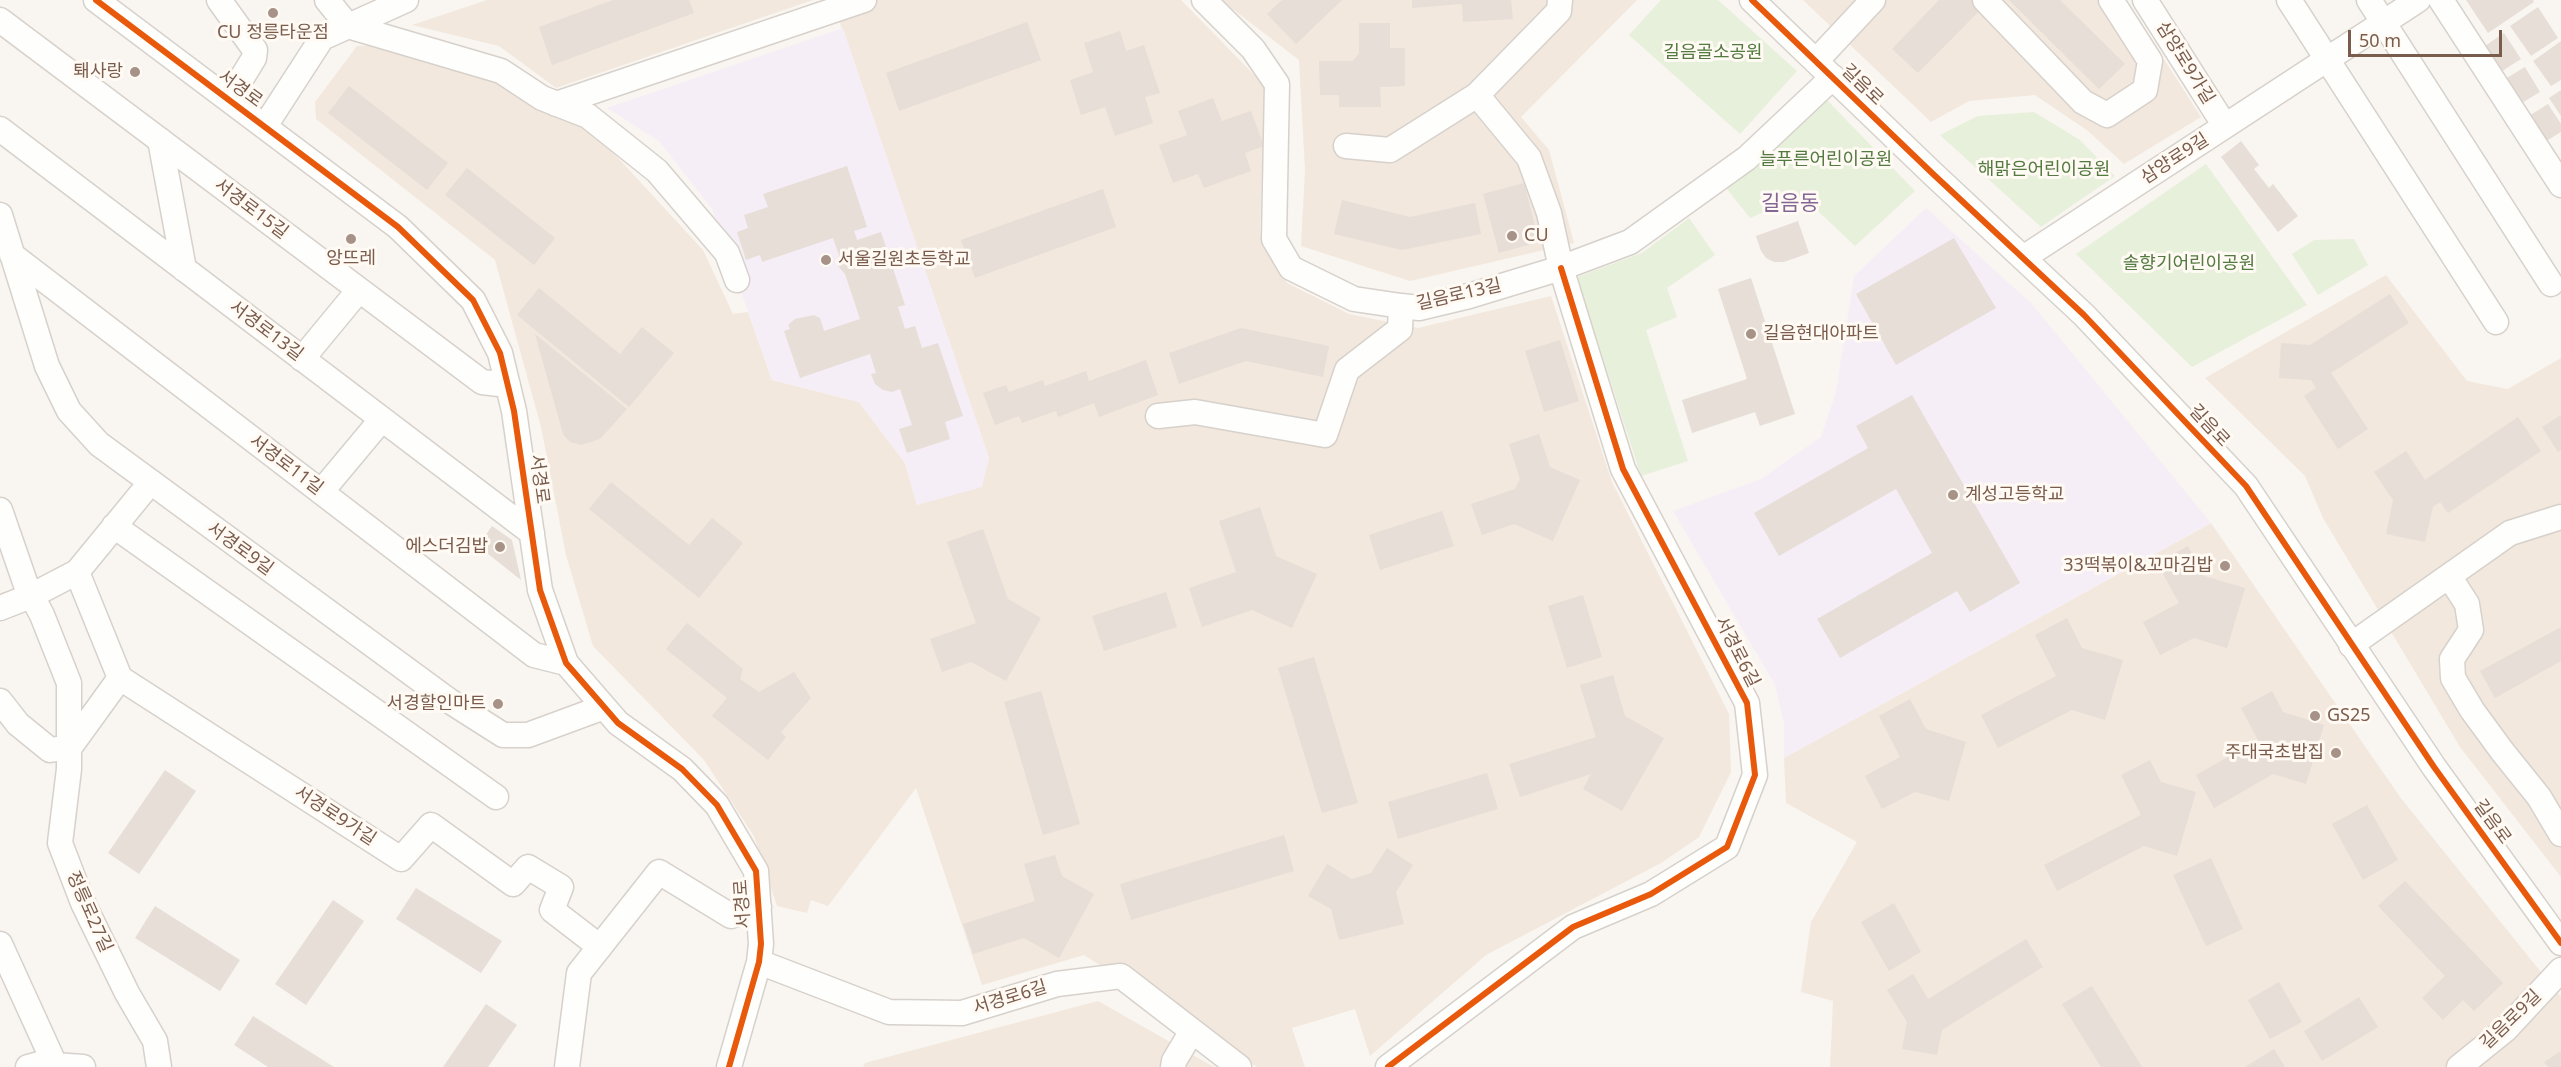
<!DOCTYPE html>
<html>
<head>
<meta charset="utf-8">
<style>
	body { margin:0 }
	#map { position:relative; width:2561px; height:1067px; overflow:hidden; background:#f9f5f0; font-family:"Noto Sans",sans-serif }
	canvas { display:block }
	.scale { position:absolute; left:2348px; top:30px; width:154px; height:27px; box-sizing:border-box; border:3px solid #7a5c4d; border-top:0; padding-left:8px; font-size:18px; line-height:21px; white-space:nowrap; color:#7a5c4d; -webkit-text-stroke:4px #fffaf3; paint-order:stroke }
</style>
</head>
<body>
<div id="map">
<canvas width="2561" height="1067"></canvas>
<div class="scale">50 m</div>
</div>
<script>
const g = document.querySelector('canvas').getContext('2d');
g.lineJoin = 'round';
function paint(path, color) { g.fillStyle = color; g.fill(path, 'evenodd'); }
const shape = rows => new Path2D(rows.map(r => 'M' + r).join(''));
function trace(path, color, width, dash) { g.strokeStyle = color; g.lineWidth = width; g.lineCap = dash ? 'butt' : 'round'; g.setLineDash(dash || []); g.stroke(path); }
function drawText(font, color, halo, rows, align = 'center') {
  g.font = font + ' "Noto Sans","Noto Sans KR",sans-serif'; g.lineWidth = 6; g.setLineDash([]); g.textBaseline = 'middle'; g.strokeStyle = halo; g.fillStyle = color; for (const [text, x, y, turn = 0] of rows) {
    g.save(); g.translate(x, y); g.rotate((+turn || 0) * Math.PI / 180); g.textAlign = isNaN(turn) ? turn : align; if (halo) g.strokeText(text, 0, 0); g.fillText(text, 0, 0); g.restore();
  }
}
paint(shape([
	[487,0,813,0,556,88,499,46,412,25],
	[832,0,1181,0,1265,86,1260,234,1287,283,1349,314,1418,328,1551,296,1612,482,1729,714,1731,772,1699,837,1661,863,1486,955,1370,1056,1355,1009,1292,1028,1305,1067,1257,1067,1084,955,982,985,916,788,828,906,811,900,807,913,777,906,754,836,704,760,593,646,566,555,541,427,495,260,316,119,315,102,357,46,377,45,500,76,583,120,703,250,733,314,748,312,772,380,859,402,905,463,917,505,989,458],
	[1221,0,1637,0,1521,117,1549,150,1574,243,1410,281,1301,246,1305,170,1299,60],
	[1803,0,2126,0,2201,117,2124,164,2088,131,2035,95,1969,101,1931,122],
	[2386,275,2467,381,2508,389,2561,358,2561,877,2460,747,2323,518,2305,476,2205,378],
	[2211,523,2400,797,2561,997,2561,1067,1830,1067,1833,1001,1801,992,1811,922,1857,842,1786,803,1784,758],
	[1098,1001,1214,1067,863,1067,865,1063]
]), '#f2e8de');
paint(shape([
	[843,28,989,458,982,487,917,505,905,463,859,402,772,380,712,209,659,141,607,108],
	[1926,208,2032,304,2211,523,1784,758,1784,723,1775,685,1673,511,1761,479,1821,437,1836,392,1854,276]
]), '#f6eef6');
paint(shape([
	[1661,0,1718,0,1797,71,1740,134,1629,35],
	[1827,100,1915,191,1855,246,1802,196,1750,218,1727,189],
	[2034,112,2080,140,2115,176,2041,227,1940,135,1978,116],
	[2206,164,2307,305,2192,367,2076,254],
	[1689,218,1715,255,1667,288,1677,317,1646,330,1688,461,1641,476,1577,277,1642,253],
	[2354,239,2368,265,2318,295,2292,254,2314,240]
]), '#e7f0db');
paint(shape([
	[613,0,689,0,694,13,552,65,539,27],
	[1282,0,1342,0,1296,44,1267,14],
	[1412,0,1511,0,1513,19,1463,22,1462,4,1412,8],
	[1939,0,1973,0,1982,8,1918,73,1892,49],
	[2009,0,2060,0,2125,64,2099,89],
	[2466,0,2533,0,2534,2,2488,33],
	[2538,7,2558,38,2531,56,2510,26],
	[1027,22,1041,60,899,111,886,73],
	[1359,23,1390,23,1390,48,1405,48,1405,86,1380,87,1381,107,1339,107,1339,95,1320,95,1319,61,1353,61,1359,53],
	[1120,31,1126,51,1144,45,1160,93,1145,97,1153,123,1115,136,1105,107,1081,115,1070,80,1093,72,1084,43],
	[2504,33,2521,59,2496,75,2479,50],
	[2561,41,2561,80,2551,86,2533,61],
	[2525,67,2540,92,2515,107,2500,82],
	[349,86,448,163,427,190,328,113],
	[2561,90,2561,116,2549,98],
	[1213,98,1222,121,1251,111,1264,146,1245,153,1251,171,1204,188,1198,174,1173,183,1159,145,1187,135,1178,111],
	[2548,104,2561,124,2561,132,2540,145,2524,119],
	[2241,141,2259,165,2254,169,2269,188,2273,184,2298,216,2278,232,2221,157],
	[847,166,867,227,854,231,857,240,881,232,905,305,898,307,905,329,915,326,922,348,938,343,963,416,945,422,950,439,907,453,899,429,912,425,900,389,892,392,883,390,875,384,871,374,876,373,870,354,800,378,784,331,790,329,788,325,795,319,814,315,820,318,824,331,860,319,845,274,838,266,839,255,833,238,762,262,760,255,746,260,737,232,748,228,744,215,768,207,763,194],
	[467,168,555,238,534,265,445,195],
	[1524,183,1539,242,1499,253,1483,194],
	[1103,189,1116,227,975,278,961,240],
	[1342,200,1410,217,1475,203,1481,234,1402,250,1334,234],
	[1798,221,1809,253,1784,262,1774,262,1766,258,1761,251,1756,236],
	[1954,238,1996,308,1896,365,1856,294],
	[1751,278,1795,414,1760,426,1755,412,1692,433,1682,400,1747,379,1718,289],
	[539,288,620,354,642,327,674,353,629,407,517,315],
	[2390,294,2409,323,2331,373,2368,429,2338,449,2304,396,2316,388,2311,380,2279,378,2281,343,2310,345],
	[1241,328,1329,346,1323,377,1246,361,1179,384,1169,353],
	[535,334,627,409,600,439,581,445,570,442,563,434],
	[1560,340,1579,401,1544,412,1525,351],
	[1146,360,1158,395,1099,417,1094,403,1058,417,1056,411,1022,423,1019,416,995,425,983,393,1006,385,1009,392,1043,380,1045,386,1086,371,1089,381],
	[1912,395,2020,583,1970,612,1957,591,1840,658,1817,619,1932,553,1896,489,1779,556,1754,513,1868,448,1856,426],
	[2561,415,2561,450,2558,452,2542,427],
	[2518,417,2541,451,2448,513,2440,502,2433,507,2425,542,2386,534,2393,500,2374,472,2406,451,2425,480],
	[1539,434,1550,467,1580,480,1553,541,1514,524,1482,535,1471,504,1515,489,1520,479,1509,444],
	[611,482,689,545,712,518,743,543,699,598,589,509],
	[1260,507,1276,556,1317,574,1292,628,1252,610,1202,627,1189,588,1236,572,1219,521],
	[1442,511,1454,546,1380,570,1369,535],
	[492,526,512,540,521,580,478,546],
	[983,529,1008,599,1041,618,1006,681,971,662,942,672,930,639,976,623,947,542],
	[2188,546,2204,576,2245,588,2227,648,2194,638,2160,655,2143,622,2179,603,2157,563],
	[1166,592,1177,627,1104,651,1092,616],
	[1583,595,1602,657,1567,668,1548,606],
	[2067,618,2082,648,2123,660,2105,720,2072,710,1998,748,1981,715,2056,676,2035,635],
	[687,623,743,669,740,679,759,692,794,672,811,698,781,732,786,737,768,760,712,716,727,698,666,649],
	[2561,627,2561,661,2495,698,2480,671],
	[1314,657,1358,803,1322,813,1278,668],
	[1613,675,1625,716,1664,738,1622,811,1583,789,1591,774,1520,797,1509,764,1596,737,1580,685],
	[1041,691,1080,824,1043,835,1004,702],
	[2272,691,2283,712,2324,725,2306,784,2273,774,2214,808,2196,775,2258,740,2241,708],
	[1910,699,1926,729,1966,742,1949,801,1915,792,1882,809,1865,776,1900,757,1879,716],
	[2150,760,2161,782,2196,792,2177,856,2144,846,2057,891,2044,865,2141,815,2121,775],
	[165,770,196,791,139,874,108,853],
	[1487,773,1498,809,1398,839,1388,802],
	[2367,805,2398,860,2363,880,2332,824],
	[1284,835,1294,871,1131,920,1120,884],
	[1387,848,1413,865,1396,892,1404,924,1339,940,1331,909,1308,896,1327,864,1352,879,1371,873],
	[1055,855,1062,876,1094,894,1059,958,1024,938,973,954,963,924,1035,901,1024,864],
	[2211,858,2243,929,2206,946,2173,875],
	[2405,881,2503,983,2474,1011,2463,1000,2443,1020,2422,998,2445,976,2378,906],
	[416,888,502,941,481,973,396,919],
	[333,900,364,921,306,1005,275,984],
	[1894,903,1921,952,1889,971,1861,922],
	[155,906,240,960,220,991,135,938],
	[2026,939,2043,967,1942,1030,1937,1055,1902,1049,1907,1022,1887,990,1913,974,1928,999],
	[2279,982,2302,1022,2270,1039,2248,1000],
	[2092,986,2142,1067,2101,1067,2062,1004],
	[2359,997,2378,1027,2322,1061,2304,1031],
	[486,1004,517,1025,488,1067,443,1067],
	[253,1016,334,1067,268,1067,234,1045],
	[2274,1049,2285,1067,2245,1067],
	[2561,1051,2561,1067,2548,1067,2544,1062]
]), '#e6ded7');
const minor = shape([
	[96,0,398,227,473,300,500,353,514,411,540,590,566,663,618,723,682,769,717,805,756,871,761,944,759,962,729,1067],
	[219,0,255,50,254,58,229,99],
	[327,0,348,26,501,71,542,98,588,116,657,171,727,253,737,280],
	[1204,0,1253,49,1277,84,1274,239,1291,268,1354,299,1401,306,1419,308,1469,296,1561,268,1630,242,1747,158,1833,77],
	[1752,0,1932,173,2084,315,2246,486,2434,767,2561,943],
	[1985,0,2083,102,2107,115,2145,90,2150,61,2111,0],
	[2145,0,2225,126],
	[2289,0,2496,322],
	[2369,0,2551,284],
	[2441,0,2561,185],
	[0,20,482,382,508,385],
	[1816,61,1873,0],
	[556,104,864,0],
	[265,126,322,38,406,0],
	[0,129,532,533],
	[160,140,184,269],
	[1346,146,1390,150,1477,95,1559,11,1560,0],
	[0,215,47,366,69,411,99,444,448,700,503,735,528,735,604,707],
	[12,255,534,655,566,663],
	[2023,258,2418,0],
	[302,359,359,290],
	[1158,416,1195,412,1325,435,1347,370,1400,329,1401,306],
	[321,492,382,419],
	[0,510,26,585,42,615,69,683,69,769,60,843,83,903,127,993,155,1041,159,1067],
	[114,526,496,797],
	[77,572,120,678,401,859,431,825,513,884,528,867,561,887,552,910,600,947],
	[2449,576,2467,604,2471,630,2452,659,2453,678,2472,710,2502,751,2539,797,2561,834],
	[0,608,31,596,77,572,150,483],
	[2351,645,2510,533,2561,517],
	[0,701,18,724,50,750,70,747,120,678],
	[0,944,56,1067],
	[759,962,889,1012,962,1013,1057,984,1121,976,1239,1067],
	[28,1067,39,1064,83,1067],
	[567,1067,579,973,659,872,731,916,759,907],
	[1173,1067,1174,1061,1192,1031],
	[1388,1067,1573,927,1651,894,1727,847,1755,775,1747,703,1623,469,1561,268,1549,213,1529,158,1477,95],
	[2459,1067,2505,1030,2561,970]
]);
trace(minor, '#d7d1cb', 27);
trace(minor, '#fefefd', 24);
trace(shape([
	[96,0,398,227,473,300,500,353,514,411,540,590,566,663,618,723,682,769,717,805,756,871,761,944,759,962,729,1067],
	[1752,0,1932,173,2084,315,2246,486,2434,767,2561,943],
	[1388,1067,1573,927,1651,894,1727,847,1755,775,1747,703,1623,469,1561,268]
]), '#e8590c', 6);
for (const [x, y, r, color] of [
	[273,13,6,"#a69286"],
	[135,72,6,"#a69286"],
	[1512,236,6,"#a69286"],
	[351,239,6,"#a69286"],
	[826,260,6,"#a69286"],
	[1751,334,6,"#a69286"],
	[1953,495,6,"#a69286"],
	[500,547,6,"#a69286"],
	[2225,566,6,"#a69286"],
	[498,704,6,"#a69286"],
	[2315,716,6,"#a69286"],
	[2336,753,6,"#a69286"]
]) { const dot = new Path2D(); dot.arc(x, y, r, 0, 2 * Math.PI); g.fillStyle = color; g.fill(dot); trace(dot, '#fffaf3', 2); }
drawText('18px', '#7a5c4d', '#fffaf3', [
	["CU 정릉타운점",273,33,"center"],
	["퇘사랑",123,72],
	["CU",1524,236,"left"],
	["앙뜨레",351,259,"center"],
	["서울길원초등학교",838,260,"left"],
	["길음현대아파트",1763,334,"left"],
	["계성고등학교",1965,495,"left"],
	["에스더김밥",488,547],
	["33떡볶이&꼬마김밥",2213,566],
	["서경할인마트",486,704],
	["GS25",2327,716,"left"],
	["주대국초밥집",2324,753]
], 'right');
drawText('18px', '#537a41', '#fffaf3', [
	["길음골소공원",1713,53],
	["늘푸른어린이공원",1826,160],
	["해맑은어린이공원",2044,170],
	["솔향기어린이공원",2189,264]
]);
drawText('18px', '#7a5c4d', '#fffaf3', [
	["삼양로9가길",2185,63,58],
	["길음로",1862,85,44],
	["서경로",240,89,36],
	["삼양로9길",2175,159,-33],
	["서경로15길",251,209,37],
	["길음로13길",1459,295,-13],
	["서경로13길",266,331,37],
	["길음로",2209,426,47],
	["서경로11길",286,465,37],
	["서경로",539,479,82],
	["서경로9길",240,549,36],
	["서경로6길",1737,652,63],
	["서경로9가길",335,816,33],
	["길음로",2492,822,54],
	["서경로",743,904,-94],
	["정릉로27길",89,912,66],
	["서경로6길",1010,998,-17],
	["길음로9길",2511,1020,-44]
]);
drawText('21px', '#846695', '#fffaf3', [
	["길음동",1790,204]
]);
</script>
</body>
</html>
